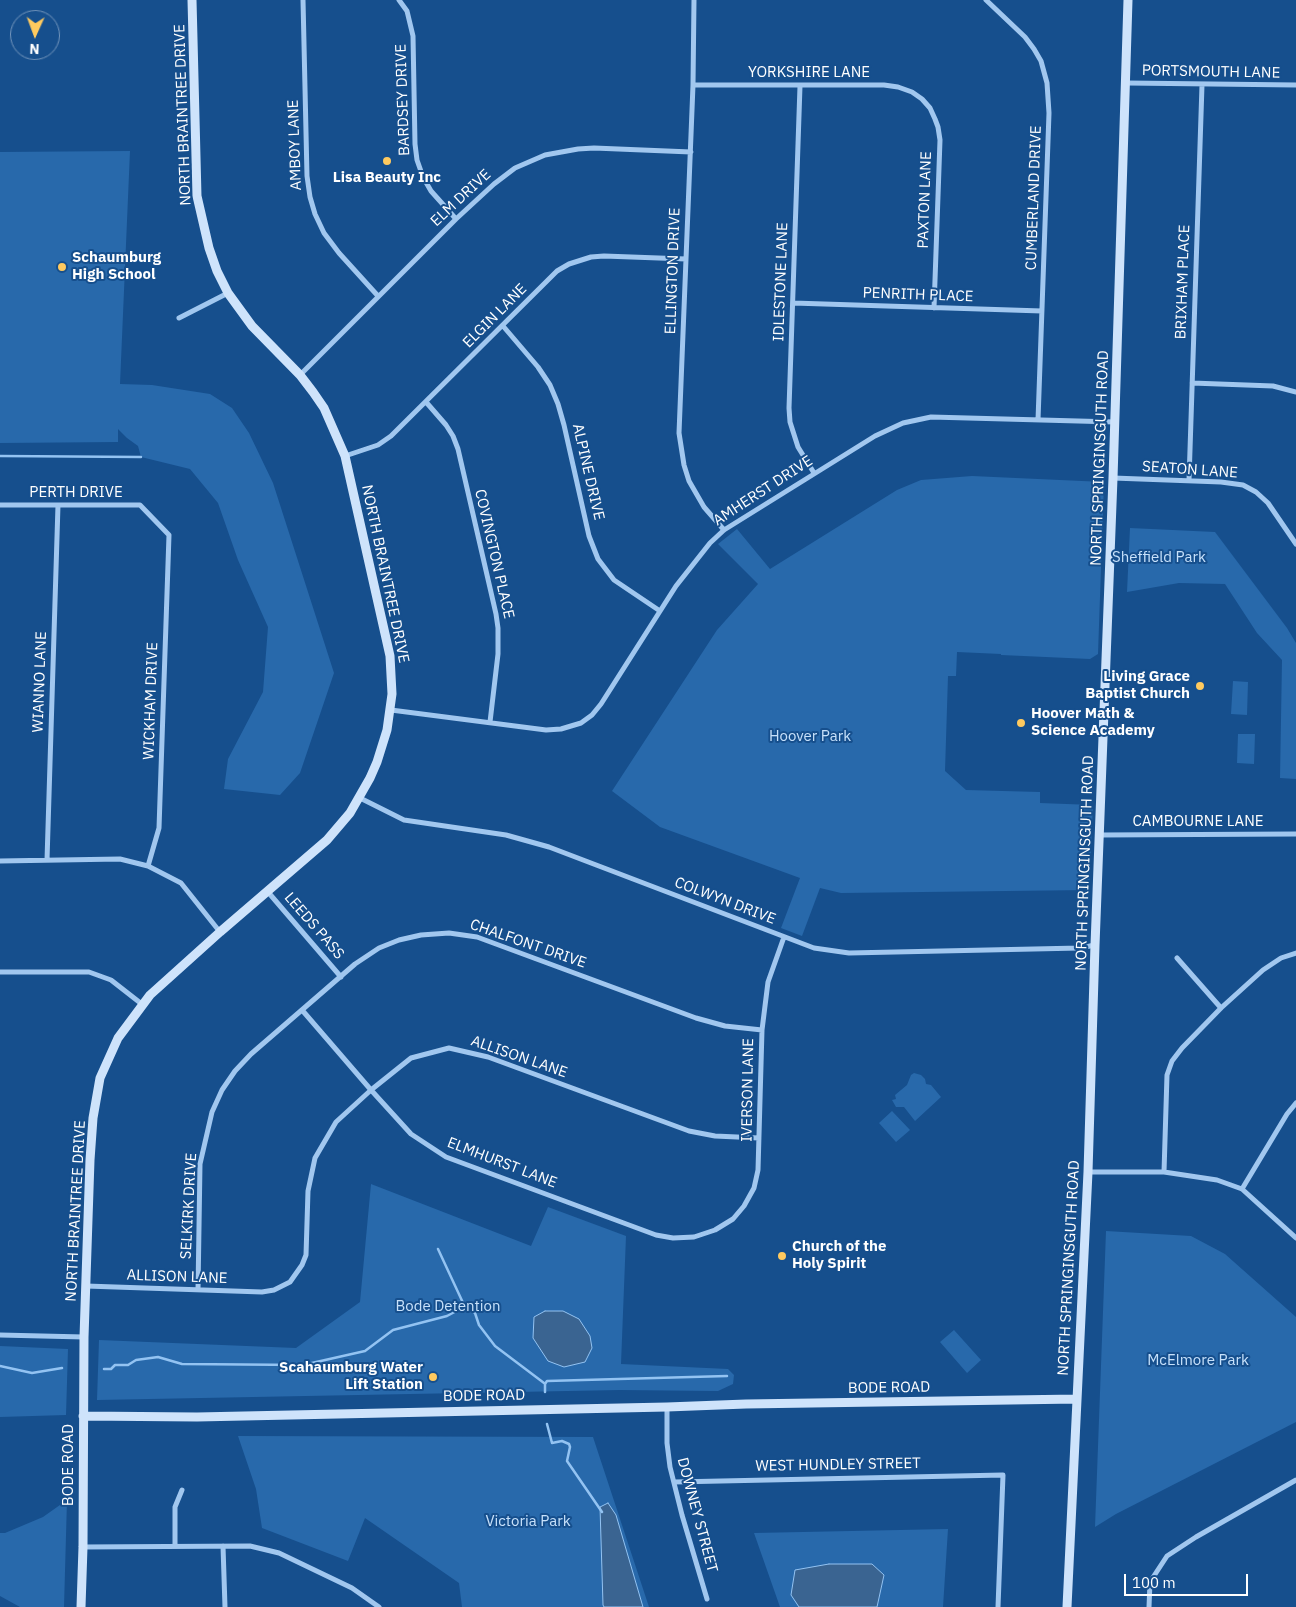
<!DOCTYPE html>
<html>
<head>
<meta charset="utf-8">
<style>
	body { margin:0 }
	#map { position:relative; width:1296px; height:1607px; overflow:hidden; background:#164f8d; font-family:"IBM Plex Sans",sans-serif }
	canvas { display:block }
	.north { position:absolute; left:10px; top:10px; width:50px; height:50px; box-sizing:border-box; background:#164f8d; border:1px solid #7395bb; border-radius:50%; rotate:182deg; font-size:14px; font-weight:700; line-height:20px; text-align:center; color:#fff }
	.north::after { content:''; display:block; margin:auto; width:18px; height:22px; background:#ffca5f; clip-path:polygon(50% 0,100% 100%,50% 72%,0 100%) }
	.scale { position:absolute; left:1124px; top:1574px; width:124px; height:22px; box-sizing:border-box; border:2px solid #fff; border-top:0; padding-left:6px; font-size:15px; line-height:18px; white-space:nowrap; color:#fff; -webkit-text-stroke:4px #164f8d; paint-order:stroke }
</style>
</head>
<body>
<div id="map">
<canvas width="1296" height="1607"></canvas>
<div class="north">N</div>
<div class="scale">100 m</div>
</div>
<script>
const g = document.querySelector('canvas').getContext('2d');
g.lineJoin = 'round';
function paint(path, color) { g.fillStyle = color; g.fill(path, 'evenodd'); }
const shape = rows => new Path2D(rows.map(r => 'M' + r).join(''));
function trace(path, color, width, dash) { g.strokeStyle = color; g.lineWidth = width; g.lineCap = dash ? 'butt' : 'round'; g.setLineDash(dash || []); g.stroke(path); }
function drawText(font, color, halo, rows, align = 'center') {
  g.font = font + ' "IBM Plex Sans",sans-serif'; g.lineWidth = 4; g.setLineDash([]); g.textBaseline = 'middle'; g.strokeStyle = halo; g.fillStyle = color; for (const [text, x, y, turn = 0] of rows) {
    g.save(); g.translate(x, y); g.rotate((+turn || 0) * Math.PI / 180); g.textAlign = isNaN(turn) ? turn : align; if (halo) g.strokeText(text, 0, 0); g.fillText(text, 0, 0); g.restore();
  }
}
paint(shape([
	[130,151,120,384,152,385,210,394,232,408,249,433,273,483,334,673,300,773,280,795,224,789,228,759,263,692,268,627,238,560,218,503,190,469,141,457,138,446,127,438,118,429,118,442,0,443,0,152],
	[972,476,1104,482,1098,654,1090,659,1001,655,1001,654,957,652,956,676,948,676,945,771,966,790,1040,792,1040,803,1093,805,1089,890,841,893,820,888,802,936,781,928,800,878,660,827,612,791,717,630,758,584,718,544,737,529,770,569,897,490,921,480],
	[1130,528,1215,532,1287,628,1296,643,1296,779,1280,778,1282,660,1257,633,1225,584,1179,583,1127,592],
	[1233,681,1248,682,1247,715,1231,714],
	[1238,734,1255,734,1254,764,1237,763],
	[914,1073,921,1075,925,1079,926,1084,931,1085,941,1097,915,1121,904,1107,896,1107,892,1100,896,1099,895,1095,907,1085,911,1075],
	[892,1111,910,1130,896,1142,879,1123],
	[371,1184,531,1246,548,1207,626,1236,621,1364,728,1369,734,1375,733,1384,718,1391,620,1390,97,1400,99,1340,296,1348,360,1302],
	[1106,1231,1191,1236,1225,1254,1296,1317,1296,1422,1116,1514,1095,1527],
	[954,1330,981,1360,967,1373,940,1342],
	[0,1346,68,1349,66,1415,0,1417],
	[238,1436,593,1437,649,1607,462,1607,459,1583,365,1518,348,1561,262,1528,256,1489],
	[67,1500,64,1607,20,1607,0,1596,0,1533,5,1533,43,1517],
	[948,1529,943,1607,780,1607,754,1533]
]), '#2869ab');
const water = shape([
	[545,1311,563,1311,579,1319,590,1336,592,1348,585,1362,564,1367,548,1361,533,1338,534,1317,545,1311],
	[608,1503,616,1515,643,1607,604,1607,603,1605,600,1507,608,1503],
	[829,1564,872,1564,884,1575,877,1607,799,1607,791,1595,795,1570,829,1564]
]);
paint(water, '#3a6491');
trace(water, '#93c3f2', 1);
trace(shape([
	[0,456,141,457],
	[438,1249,464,1305,475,1313,479,1325,495,1346,544,1383],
	[0,1366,32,1373,62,1368],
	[104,1369,111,1369,115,1365,128,1365,136,1360,158,1357,182,1364,303,1365,365,1351,393,1330,447,1316,466,1306],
	[545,1392,545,1384,547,1381,727,1376],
	[547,1424,552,1443,562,1441,569,1444,570,1447,567,1461,602,1512]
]), '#93c3f2', 2.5);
trace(shape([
	[303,0,307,176,310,197,315,214,324,233,339,253,378,296],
	[399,0,407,11,413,36,415,144,417,160,423,177,431,191,456,219],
	[694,0,693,85,679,433,684,465,689,481,704,507,724,530],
	[986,0,1025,37,1034,49,1041,61,1047,83,1049,113,1038,420],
	[1127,83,1296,85],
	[693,85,884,85,898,87,912,92,922,99,930,108,935,119,938,127,940,140,934,308],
	[800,86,789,408,790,422,798,447,814,473],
	[793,303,1042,311],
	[179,318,228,293],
	[503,326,538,367,550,385,558,404,564,425,589,536,598,559,614,580,660,611],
	[300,375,456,219,494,184,515,168,545,155,578,149,594,148,691,152],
	[1192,383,1273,386,1296,392],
	[426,402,446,425,453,436,458,449,496,614,498,628,498,654,490,722],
	[345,456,378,445,391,436,557,271,569,264,591,257,604,256,686,259],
	[1113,478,1221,482,1243,485,1256,492,1268,503,1296,544],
	[1189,480,1202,85],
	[0,505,140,505,169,535,159,828,148,866],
	[391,710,546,730,561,729,581,723,592,715,601,704,676,586,710,543,724,530,875,436,903,423,931,417,1115,422],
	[360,798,404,820,506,835,549,847,814,948,849,953,1080,948,1095,945],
	[1100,835,1296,834],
	[47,860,58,505],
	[0,861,120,859,148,866,181,883,220,932],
	[268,892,341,977],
	[1177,958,1221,1008],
	[0,972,89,972,111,980,143,1005],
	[302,1010,371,1090,411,1134,446,1157,656,1235,673,1238,694,1237,715,1230,733,1219,744,1206,754,1188,758,1170,762,1030,768,982,784,937],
	[1088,1172,1164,1172,1217,1180,1242,1189,1296,1238],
	[1164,1172,1167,1075,1172,1061,1182,1048,1221,1008,1263,970,1281,958,1296,953],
	[1242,1189,1287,1114,1296,1103],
	[86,1286,262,1292,274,1290,290,1282,302,1265,306,1255,308,1191,315,1158,336,1122,371,1090,411,1058,449,1048,488,1057,689,1131,715,1136,759,1138],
	[198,1290,200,1164,212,1112,222,1090,235,1071,251,1054,355,964,379,948,399,940,421,935,449,933,477,937,696,1018,725,1026,762,1030],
	[0,1335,84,1337],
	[667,1407,667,1443,670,1467,682,1515,707,1599],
	[674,1482,1003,1475,998,1607],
	[175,1546,175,1507,182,1490],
	[223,1546,225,1607],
	[83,1547,250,1546,279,1553,352,1588,379,1607],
	[1149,1607,1150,1582,1167,1556,1196,1537,1296,1480]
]), '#a1c7ef', 5);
trace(shape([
	[83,1416,197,1417,667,1407,746,1404,1077,1399],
	[81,1607,83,1547,84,1337,90,1160,93,1118,100,1078,118,1038,150,995,220,932,327,840,350,813,370,778,377,762,387,730,392,694,390,656,345,456,324,408,313,392,300,375,252,326,228,293,217,271,209,248,197,196,192,0],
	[1067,1607,1088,1172,1095,945,1113,478,1128,0]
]), '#cee3fb', 9);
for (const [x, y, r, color] of [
	[387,161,5,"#ffca5f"],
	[62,267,5,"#ffca5f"],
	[1200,686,5,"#ffca5f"],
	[1021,723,5,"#ffca5f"],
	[782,1256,5,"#ffca5f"],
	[433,1377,5,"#ffca5f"]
]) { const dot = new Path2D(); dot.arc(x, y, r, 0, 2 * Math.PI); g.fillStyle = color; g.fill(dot); trace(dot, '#164f8d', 2); }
drawText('15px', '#fff', '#164f8d', [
	["PORTSMOUTH LANE",1211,72,1],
	["YORKSHIRE LANE",809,73],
	["BARDSEY DRIVE",403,100,-92],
	["NORTH BRAINTREE DRIVE",183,115,-92],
	["AMBOY LANE",295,145,-92],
	["ELM DRIVE",461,198,-43],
	["CUMBERLAND DRIVE",1034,198,-88],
	["PAXTON LANE",925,200,-88],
	["ELLINGTON DRIVE",673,271,-88],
	["IDLESTONE LANE",781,282,-88],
	["BRIXHAM PLACE",1183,282,-88],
	["PENRITH PLACE",918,295,2],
	["ELGIN LANE",495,316,-45],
	["NORTH SPRINGINSGUTH ROAD",1100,458,-88],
	["SEATON LANE",1190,470,4],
	["ALPINE DRIVE",588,472,77],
	["AMHERST DRIVE",763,491,-33],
	["PERTH DRIVE",76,493],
	["COVINGTON PLACE",494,554,77],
	["NORTH BRAINTREE DRIVE",385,574,78],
	["WIANNO LANE",40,682,-88],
	["WICKHAM DRIVE",151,701,-88],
	["CAMBOURNE LANE",1198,822],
	["NORTH SPRINGINSGUTH ROAD",1085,863,-88],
	["COLWYN DRIVE",725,901,21],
	["LEEDS PASS",314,926,49],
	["CHALFONT DRIVE",528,944,19],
	["ALLISON LANE",519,1057,19],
	["IVERSON LANE",748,1090,-89],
	["ELMHURST LANE",502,1163,21],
	["SELKIRK DRIVE",189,1206,-87],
	["NORTH BRAINTREE DRIVE",76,1211,-87],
	["NORTH SPRINGINSGUTH ROAD",1069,1268,-87],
	["ALLISON LANE",177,1277,2],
	["BODE ROAD",889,1388,-1],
	["BODE ROAD",484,1396,-1],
	["BODE ROAD",69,1465,-90],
	["WEST HUNDLEY STREET",838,1465,-1],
	["DOWNEY STREET",697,1515,75]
]);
drawText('bold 15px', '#fff', '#164f8d', [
	["Lisa Beauty Inc",387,178,"center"],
	["Schaumburg",72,258],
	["High School",72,275],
	["Living Grace",1190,677,"right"],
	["Baptist Church",1190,694,"right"],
	["Hoover Math &",1031,714],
	["Science Academy",1031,731],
	["Church of the",792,1247],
	["Holy Spirit",792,1264],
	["Scahaumburg Water",423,1368,"right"],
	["Lift Station",423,1385,"right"]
], 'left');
drawText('15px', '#c7e1fb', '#164f8d', [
	["Sheffield Park",1159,558],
	["Hoover Park",810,737],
	["Bode Detention",448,1307],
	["McElmore Park",1198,1361],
	["Victoria Park",528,1522]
]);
</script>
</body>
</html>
